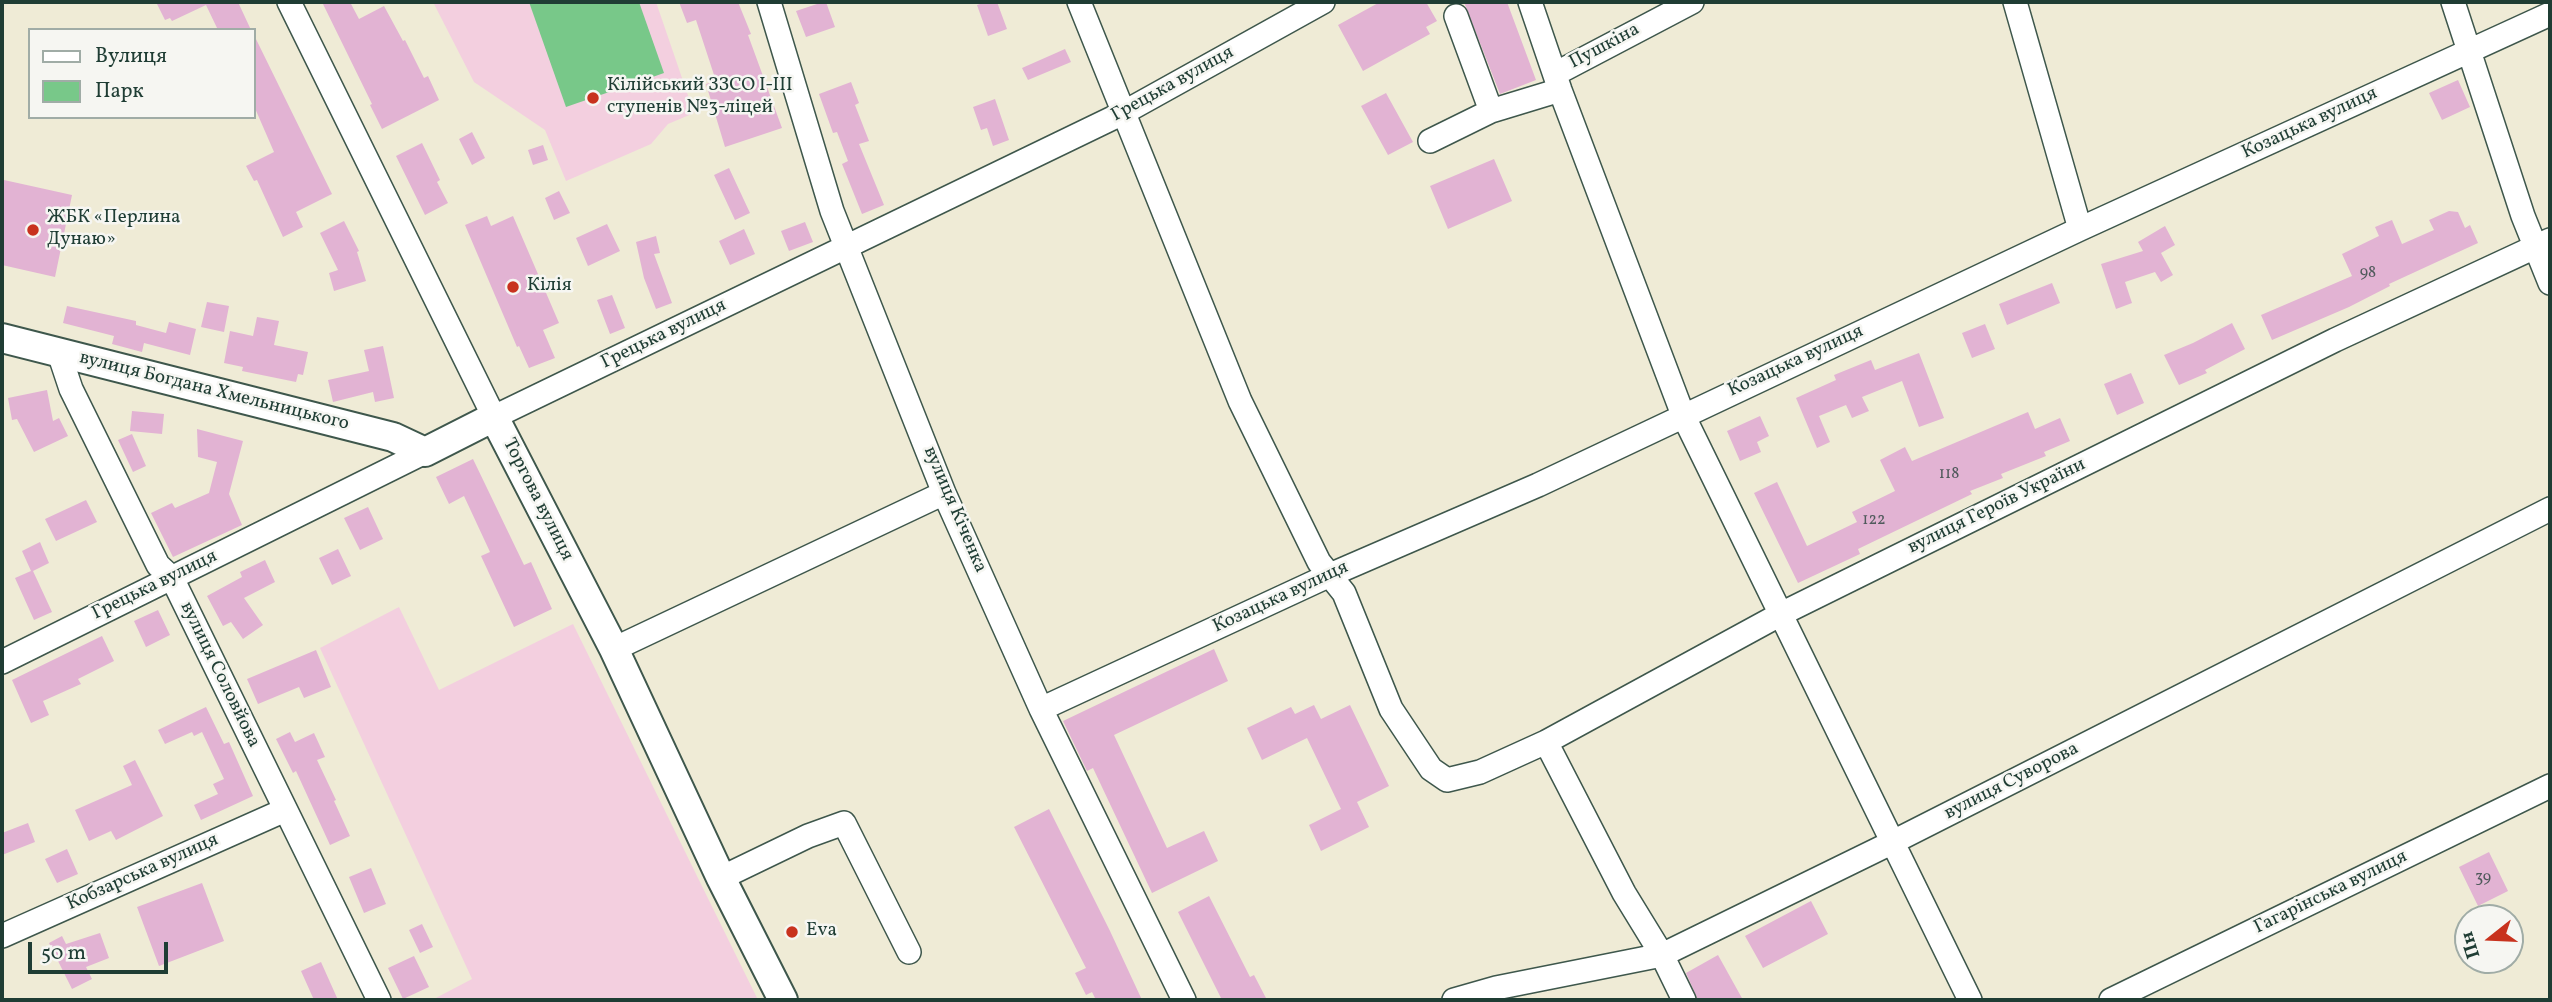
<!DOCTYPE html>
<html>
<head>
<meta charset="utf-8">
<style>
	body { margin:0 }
	#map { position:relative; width:2552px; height:1002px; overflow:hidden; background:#efebd6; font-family:Vollkorn,serif }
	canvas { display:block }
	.frame { position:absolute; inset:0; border:4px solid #1f3d34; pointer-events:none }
	.legend { position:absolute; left:28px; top:28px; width:228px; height:91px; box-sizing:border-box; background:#f6f6f2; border:2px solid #a0aca6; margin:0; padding:9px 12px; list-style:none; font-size:21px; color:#1f3d34 }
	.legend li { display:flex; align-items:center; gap:14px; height:35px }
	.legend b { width:35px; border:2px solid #a0aca6 }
	.north { position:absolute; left:2454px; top:904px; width:70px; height:70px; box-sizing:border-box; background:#f6f6f2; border:2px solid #a0aca6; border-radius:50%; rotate:252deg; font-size:19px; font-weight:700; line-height:28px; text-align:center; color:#1f3d34 }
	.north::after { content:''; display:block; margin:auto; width:24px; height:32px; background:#c8321e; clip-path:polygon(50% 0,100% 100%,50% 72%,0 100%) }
	.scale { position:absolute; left:28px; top:942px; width:140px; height:32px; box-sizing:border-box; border:4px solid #1f3d34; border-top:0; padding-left:9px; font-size:21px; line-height:24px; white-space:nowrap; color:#1f3d34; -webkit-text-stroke:5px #f6f6f2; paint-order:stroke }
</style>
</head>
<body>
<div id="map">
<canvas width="2552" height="1002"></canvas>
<div class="frame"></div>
<ul class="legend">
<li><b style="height:9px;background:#fff"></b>Вулиця</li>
<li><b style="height:19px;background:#78c889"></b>Парк</li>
</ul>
<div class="north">Пн</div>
<div class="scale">50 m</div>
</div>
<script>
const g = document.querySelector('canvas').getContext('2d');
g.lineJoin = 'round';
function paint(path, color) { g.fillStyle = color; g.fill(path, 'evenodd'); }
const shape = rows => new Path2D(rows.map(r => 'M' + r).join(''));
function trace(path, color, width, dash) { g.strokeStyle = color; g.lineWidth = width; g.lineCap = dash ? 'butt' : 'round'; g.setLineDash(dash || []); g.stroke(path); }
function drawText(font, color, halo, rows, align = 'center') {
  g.font = font + ' Vollkorn,serif'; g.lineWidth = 5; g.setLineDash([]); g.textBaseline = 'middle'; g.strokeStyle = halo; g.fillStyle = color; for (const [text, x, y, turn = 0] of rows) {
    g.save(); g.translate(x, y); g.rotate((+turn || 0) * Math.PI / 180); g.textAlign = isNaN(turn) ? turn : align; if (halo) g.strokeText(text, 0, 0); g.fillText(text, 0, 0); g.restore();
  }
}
paint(shape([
	[433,2,656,2,694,113,668,124,651,144,566,181,545,130,474,82],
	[399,607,439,690,573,624,758,1000,432,1000,472,979,320,648]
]), '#f3cfdf');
paint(shape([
	[529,2,639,2,664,73,566,107]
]), '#78c889');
paint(shape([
	[156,2,238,2,251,30,218,30,206,5,172,21,170,18,165,20],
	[322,2,350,2,359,19,384,6,403,41,405,40,424,78,428,76,439,100,382,129,370,105,372,104],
	[679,2,738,2,751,34,748,35,782,128,725,147,706,84,716,81,696,20,687,23],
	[823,2,826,2,835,27,806,37,796,11],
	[986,2,997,2,1007,29,988,36,977,5],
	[1380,2,1426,2,1437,21,1426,27,1430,34,1363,71,1338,25],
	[1464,2,1507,2,1536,80,1500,94],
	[254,35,332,194,296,212,303,227,283,237,257,180,254,181,246,166,274,152,254,106],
	[1065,49,1071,62,1028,80,1022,68],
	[2458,80,2470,107,2442,120,2429,93],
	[851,82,859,103,855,105,869,141,859,144,884,205,862,214,842,164,848,161,837,132,833,133,819,94],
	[1386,93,1413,142,1388,155,1361,106],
	[995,99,1009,140,993,146,987,128,981,130,973,107],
	[472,132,485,158,472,165,459,139],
	[422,143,440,180,437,182,448,203,425,215,396,156],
	[543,145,548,160,533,165,528,150],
	[1494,159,1512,201,1448,229,1430,186],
	[729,168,750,213,735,220,714,175],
	[4,180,72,195,55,277,2,265,2,190],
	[559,191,570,213,554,220,545,198],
	[2449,211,2458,212,2465,228,2470,225,2478,243,2389,284,2390,286,2349,307,2272,340,2261,315,2352,276,2342,254,2379,236,2375,227,2392,220,2402,244,2434,230,2429,220],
	[487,216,491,226,513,216,559,323,543,330,555,358,529,368,519,346,517,347,465,225],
	[344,221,359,251,357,252,366,281,334,291,329,273,338,270,320,233],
	[805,222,813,242,789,251,781,231],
	[607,224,620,251,588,266,576,238],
	[2165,226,2175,245,2161,253,2173,275,2161,282,2155,272,2125,282,2132,303,2116,309,2101,264,2143,251,2138,242],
	[744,229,755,254,730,265,719,241],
	[656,236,660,253,654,254,672,303,656,309,644,278,636,242],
	[2052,283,2060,303,2007,325,1999,304],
	[612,295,625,328,610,334,597,300],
	[207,302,229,306,224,332,201,327],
	[67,306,136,321,136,325,166,333,169,322,196,329,190,355,144,343,142,352,112,344,114,336,63,323],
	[257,317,279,321,274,345,308,352,303,375,298,374,296,382,242,371,243,367,224,363,230,331,253,336],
	[2232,323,2245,349,2205,370,2207,373,2179,385,2164,355,2193,343],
	[1985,324,1995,349,1972,358,1962,333],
	[383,346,394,398,375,402,373,392,333,402,328,380,369,371,364,350],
	[1919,353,1944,418,1919,427,1902,381,1862,397,1869,411,1852,418,1846,405,1819,416,1830,442,1817,448,1796,398,1836,380,1834,375,1871,360,1875,370],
	[2131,373,2144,403,2117,415,2104,384],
	[47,390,53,421,59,418,68,436,34,452,17,419,12,420,8,398],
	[132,411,164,414,162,434,130,431],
	[2028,412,2035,429,2060,418,2070,441,2044,452,2046,456,2001,474,2003,478,1970,491,1972,494,1858,549,1860,554,1798,583,1754,493,1777,482,1807,546,1857,522,1852,512,1895,491,1880,460,1905,447,1912,461],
	[1760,416,1769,436,1757,442,1761,452,1740,461,1727,431],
	[197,429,243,441,229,494,242,525,173,557,151,513,172,503,175,508,209,493,217,462,198,457],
	[132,434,146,466,133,472,118,440],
	[473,459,524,565,531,562,552,609,514,627,481,556,490,552,464,496,449,504,436,477],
	[86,500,97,522,56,541,45,519],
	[368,507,383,539,360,550,344,518],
	[40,542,49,563,33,571,52,612,34,620,15,578,31,571,22,551],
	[338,549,351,576,332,585,319,558],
	[265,560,275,582,244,598,263,625,243,639,231,622,223,626,207,596,242,577,240,572],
	[158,610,170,635,146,647,134,621],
	[102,636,114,661,78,679,81,684,43,701,49,715,31,723,12,680],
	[1214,649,1228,681,1114,735,1167,848,1204,831,1218,861,1152,893,1093,768,1087,771,1063,721],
	[316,650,331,687,304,698,299,687,258,704,247,679],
	[1314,705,1321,719,1350,705,1389,786,1357,802,1369,827,1321,851,1309,825,1341,809,1307,738,1262,760,1247,728,1291,707,1295,714],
	[206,707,224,744,229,742,253,796,201,820,194,805,218,794,213,784,224,779,202,732,194,736,192,732,165,744,158,730],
	[290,732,295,742,314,733,325,757,317,760,336,800,334,801,350,836,330,845,296,771,293,773,276,739],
	[135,760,163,816,116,840,111,831,89,841,75,810,132,785,123,766],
	[1049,809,1110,931,1142,1000,1096,1000,1092,992,1086,995,1075,973,1086,968,1014,827],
	[28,823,35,842,2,855,2,833],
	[67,849,78,874,57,883,45,859],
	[2489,852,2508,891,2478,906,2459,867],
	[371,868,386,904,364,913,349,877],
	[202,883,224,941,159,966,137,907],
	[1209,896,1250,977,1254,975,1267,1000,1222,1000,1178,912],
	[1811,901,1828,934,1763,968,1745,936],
	[422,924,433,947,420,953,409,930],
	[100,933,109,958,86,967,92,979,72,989,49,943,62,936,66,944],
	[1718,955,1743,1000,1698,1000,1686,973],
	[414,956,429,987,403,999,388,968],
	[321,962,338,1000,314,1000,301,971]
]), '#e2b3d3');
const minor = shape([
	[289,2,494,417,1123,113,1323,2],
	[769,2,832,211,944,493,1041,709,1184,1000],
	[1079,2,1240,401,1319,562,1344,593,1391,709,1431,769,1447,780,1480,772,1546,742,1781,614,2335,340,2550,240],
	[1530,2,1560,90,1683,415,1970,1000],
	[2015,2,2080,229],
	[2453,2,2523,216,2550,283],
	[1456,16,1491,111],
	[1555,74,1692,2],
	[1430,141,1491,111,1560,90],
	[59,353,71,389,158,565,172,578,379,1000],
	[614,649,944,493],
	[2,662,425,452],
	[1041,709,1330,575,1538,485,2080,229,2550,14],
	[1546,742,1624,893,1662,955,1684,1000],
	[721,878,808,836,844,823,909,952],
	[2,936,285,810],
	[1454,1000,1496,988,1662,955,1893,842,2550,509],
	[2111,1000,2550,786]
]);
const major = shape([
	[2,338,393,437,425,452,494,417,614,649,721,878,783,1000]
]);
trace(minor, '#3e574c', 26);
trace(major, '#3e574c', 32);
trace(minor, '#fff', 23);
trace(major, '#fff', 28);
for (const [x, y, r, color] of [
	[593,98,7,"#c8321e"],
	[33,230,7,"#c8321e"],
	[513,287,7,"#c8321e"],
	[792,932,7,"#c8321e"]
]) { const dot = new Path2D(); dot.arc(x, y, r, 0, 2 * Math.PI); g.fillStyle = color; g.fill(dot); trace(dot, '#f6f6f2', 2.5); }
drawText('16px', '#505a5c', null, [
	["98",2368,274],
	["118",1949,475],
	["122",1874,521],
	["39",2483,879]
]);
drawText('19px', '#1f3d34', '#f6f6f2', [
	["Пушкіна",1605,47,-28],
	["Грецька вулиця",1173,85,-29],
	["Козацька вулиця",2310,124,-25],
	["Грецька вулиця",664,335,-26],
	["Козацька вулиця",1796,362,-25],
	["вулиця Богдана Хмельницького",214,392,14],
	["Торгова вулиця",537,500,63],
	["вулиця Героїв України",1997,507,-26],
	["вулиця Кіченка",954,510,67],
	["Грецька вулиця",155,586,-26],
	["Козацька вулиця",1281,598,-25],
	["вулиця Соловйова",219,675,64],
	["вулиця Суворова",2012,782,-27],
	["Кобзарська вулиця",143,873,-24],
	["Гагарінська вулиця",2331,893,-26]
]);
drawText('19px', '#1f3d34', '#f6f6f2', [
	["Кілійський ЗЗСО І-ІІІ",607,87],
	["ступенів №3-ліцей",607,109],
	["ЖБК «Перлина",47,219],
	["Дунаю»",47,241],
	["Кілія",527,287],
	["Eva",806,932]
], 'left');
</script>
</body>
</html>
